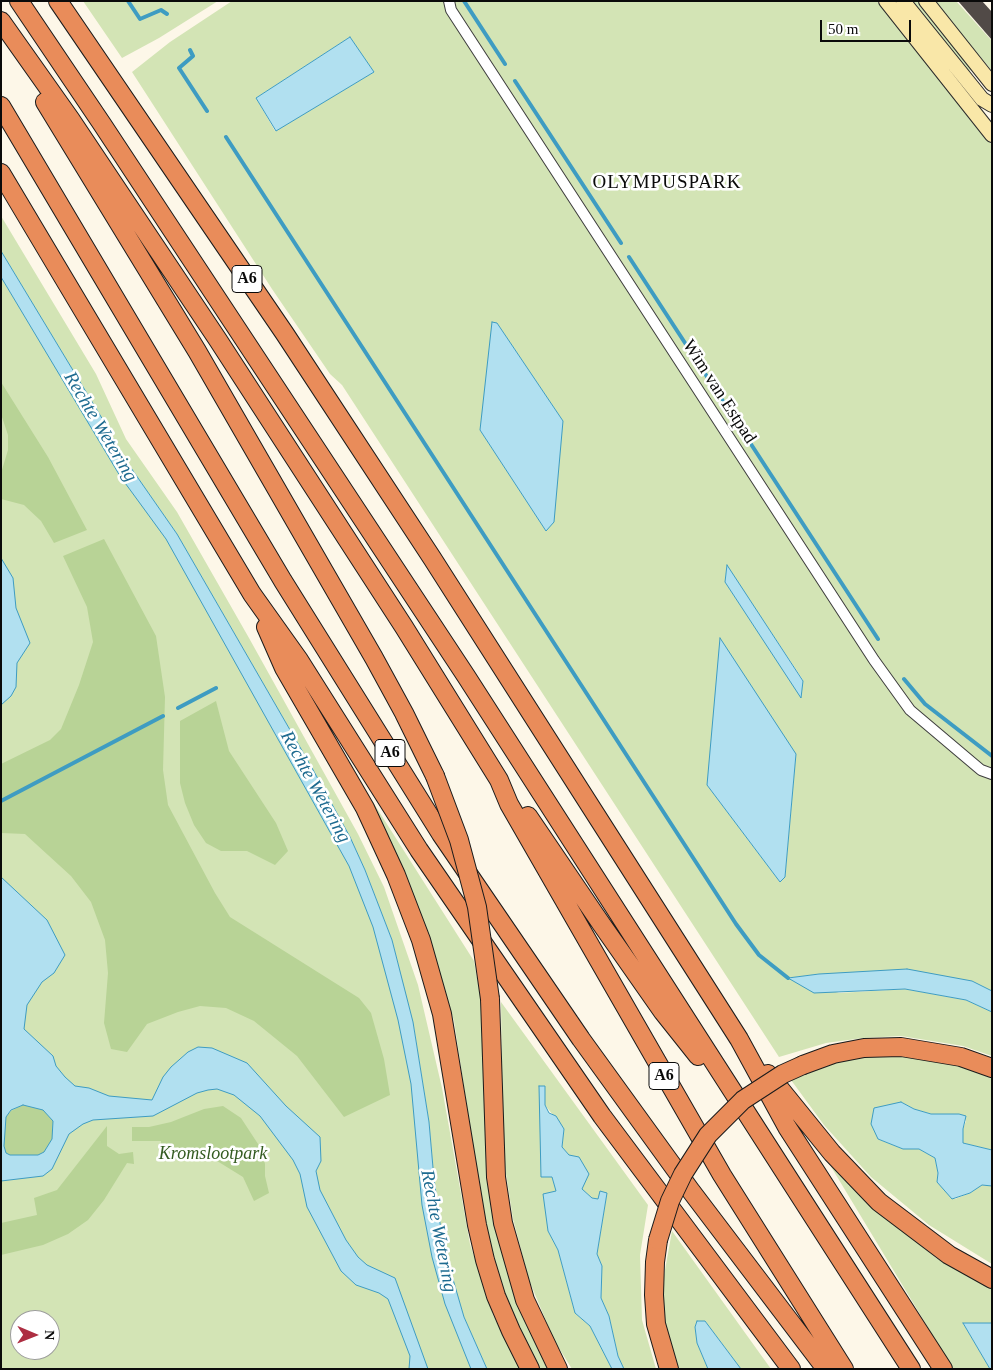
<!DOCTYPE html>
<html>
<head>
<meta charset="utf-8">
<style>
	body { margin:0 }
	#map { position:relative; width:993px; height:1370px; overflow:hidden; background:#fdf7e8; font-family:Georgia,serif }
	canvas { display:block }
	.frame { position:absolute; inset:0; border:2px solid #0a0a0a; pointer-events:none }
	.north { position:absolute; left:10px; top:1310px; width:50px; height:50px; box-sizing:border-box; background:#fff; border:1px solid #9d9d9d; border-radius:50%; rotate:91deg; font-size:14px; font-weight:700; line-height:20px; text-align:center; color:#0a0a0a }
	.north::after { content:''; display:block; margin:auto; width:18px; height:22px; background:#ad2e42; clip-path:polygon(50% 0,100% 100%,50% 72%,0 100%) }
	.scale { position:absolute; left:820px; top:20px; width:91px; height:22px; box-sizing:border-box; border:2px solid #0a0a0a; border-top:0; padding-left:6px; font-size:15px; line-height:18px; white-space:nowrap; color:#0a0a0a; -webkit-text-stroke:4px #fff; paint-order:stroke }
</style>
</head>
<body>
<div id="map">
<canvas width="993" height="1370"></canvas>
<div class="frame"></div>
<div class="north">N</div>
<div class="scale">50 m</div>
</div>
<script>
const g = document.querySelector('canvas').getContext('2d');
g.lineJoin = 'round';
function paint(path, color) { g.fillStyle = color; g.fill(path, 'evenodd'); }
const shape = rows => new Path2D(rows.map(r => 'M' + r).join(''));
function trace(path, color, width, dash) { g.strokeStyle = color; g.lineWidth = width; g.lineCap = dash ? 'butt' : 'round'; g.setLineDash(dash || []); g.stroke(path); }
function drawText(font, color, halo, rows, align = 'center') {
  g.font = font + ' Georgia,serif'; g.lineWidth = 5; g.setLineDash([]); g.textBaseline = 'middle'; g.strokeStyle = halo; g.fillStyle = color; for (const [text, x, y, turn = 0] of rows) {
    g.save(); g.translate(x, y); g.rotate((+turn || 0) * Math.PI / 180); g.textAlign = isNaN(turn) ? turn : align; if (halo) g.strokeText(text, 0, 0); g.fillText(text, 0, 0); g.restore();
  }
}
paint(shape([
	[83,1,218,1,159,38,122,58],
	[232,1,877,1,992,145,992,991,972,981,839,974,819,974,789,978,839,993,905,989,966,1000,992,1012,992,1056,963,1046,901,1036,863,1038,826,1043,779,1057,342,385,330,374,272,289,132,72,170,42],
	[350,37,374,72,275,131,256,98],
	[497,323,563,421,546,531,480,430],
	[727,566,803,680,801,697,725,582],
	[796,754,785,877,780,882,707,785],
	[905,1,918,1,972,69,965,75],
	[934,1,956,1,992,41,992,71],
	[1,216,96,374,126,439,177,512,249,638,358,834,384,887,418,985,442,1088,470,1244,493,1315,520,1369,487,1369,464,1317,449,1269,443,1245,434,1179,429,1122,414,1028,392,940,365,870,350,837,312,768,177,534,122,455,103,420,1,251],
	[1,277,47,353,217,612,367,884,403,999,436,1249,479,1369,1,1369],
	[20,1320,50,1320,50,1350,20,1350],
	[371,799,474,961,483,1011,489,1148,524,1313,538,1350,551,1369,540,1369,533,1359,505,1295,485,1226,454,1021,426,927],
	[501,1002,648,1205,640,1255,642,1320,656,1369,624,1369,618,1356,609,1316,601,1298,602,1266,597,1254,607,1193,598,1199,592,1198,582,1189,569,1155,562,1147,564,1129,545,1105,545,1086,541,1177,552,1177,557,1191,548,1231,558,1250,575,1313,590,1326,612,1369,572,1369,554,1340,529,1280,513,1219,503,1154],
	[900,1053,959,1063,992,1076,992,1150,963,1143,963,1129,966,1121,959,1114,931,1114,914,1109,901,1102,878,1139,903,1149,919,1149,935,1158,938,1173,937,1182,955,1199,970,1193,982,1185,992,1186,992,1264,929,1225,871,1177,824,1125,791,1080,846,1059,864,1055],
	[830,1165,862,1197,936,1258,992,1288,992,1323,963,1323,990,1369,953,1369],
	[672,1231,771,1369,741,1369,705,1321,697,1321,695,1327,697,1343,708,1369,677,1369,665,1327,661,1292]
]), '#d3e4b5');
paint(shape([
	[1,382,48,457,87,530,54,543,41,521,24,505,1,499,1,473,8,450,8,435,1,414],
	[104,539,156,636,165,697,163,770,168,805,215,893,230,917,359,998,371,1013,384,1059,390,1095,344,1117,297,1056,254,1021,226,1008,200,1006,178,1012,147,1024,127,1052,111,1049,104,1023,108,973,105,940,91,902,71,876,25,834,1,833,1,764,50,740,61,729,79,685,93,642,87,607,63,556],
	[216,701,229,751,276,823,288,851,275,865,247,851,221,851,206,843,194,825,185,803,180,783,180,721],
	[23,1105,43,1110,53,1121,52,1139,44,1152,38,1155,10,1155,6,1153,4,1145,6,1117,11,1111],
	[223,1106,241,1118,260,1147,265,1164,265,1176,269,1193,254,1201,243,1177,209,1156,161,1161,161,1141,132,1141,132,1127,149,1127,171,1122,204,1109],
	[107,1126,107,1146,119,1154,133,1152,134,1164,127,1163,104,1200,88,1220,68,1234,43,1245,1,1255,1,1223,37,1215,34,1198,57,1190]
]), '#b8d396');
const water = shape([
	[350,37,374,72,276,131,256,98,350,37],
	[1,251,103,420,122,455,177,534,312,768,350,837,365,870,392,940,413,1022,429,1122,434,1179,443,1245,464,1317,487,1369,471,1369,445,1304,432,1257,422,1205,411,1084,398,1020,373,927,349,866,166,539,120,476,1,277,1,251],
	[492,322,497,323,563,421,554,522,546,531,480,430,492,322],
	[1,558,13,578,16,608,30,643,17,663,16,687,11,696,1,705,1,558],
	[727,565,803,681,801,698,725,582,727,565],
	[720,638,796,754,785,877,780,882,707,785,720,638],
	[1,877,47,920,65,955,54,973,42,982,27,1005,24,1029,53,1056,56,1066,65,1077,75,1086,89,1088,109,1096,152,1100,163,1077,171,1067,188,1052,198,1047,212,1048,247,1063,286,1106,320,1137,321,1161,316,1171,320,1190,346,1240,358,1257,367,1265,395,1278,428,1369,409,1369,410,1356,388,1299,379,1293,356,1285,341,1271,307,1207,300,1174,293,1160,260,1116,234,1095,217,1089,208,1090,197,1093,153,1116,93,1120,83,1124,69,1134,52,1169,43,1176,1,1181,1,877],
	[23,1105,43,1110,53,1121,52,1139,44,1152,38,1155,10,1155,6,1153,4,1146,6,1117,11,1110,23,1105],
	[907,969,972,981,992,991,992,1012,966,1000,905,989,814,993,788,978,819,974,907,969],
	[539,1086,545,1086,545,1105,549,1113,556,1116,564,1129,562,1147,569,1155,579,1157,589,1174,582,1189,592,1198,598,1199,600,1191,607,1193,597,1254,602,1266,601,1298,609,1316,618,1356,624,1369,612,1369,590,1326,575,1313,558,1250,548,1231,543,1194,556,1191,552,1177,541,1177,539,1086],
	[901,1102,914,1109,931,1114,959,1114,966,1116,963,1129,963,1143,992,1150,992,1186,982,1185,970,1193,952,1199,937,1182,938,1173,935,1158,919,1149,903,1149,878,1139,871,1124,874,1108,901,1102],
	[697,1321,705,1321,741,1369,708,1369,697,1343,695,1327,697,1321],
	[963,1323,992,1323,992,1369,990,1369,963,1323]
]);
paint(water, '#b1e0f0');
trace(water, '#3e9cc2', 1);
trace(shape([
	[128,1,140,19,161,10,167,14],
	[464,1,505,64],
	[190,50,193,56,179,68,207,111],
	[515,81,621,243],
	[226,137,736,924,759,955,788,978],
	[629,257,878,639],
	[904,679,925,704,992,756],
	[178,708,216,688],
	[1,801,163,716]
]), '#3e9cc2', 4);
paint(shape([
	[958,1,982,1,992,12,992,40]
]), '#514a47');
const street = shape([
	[449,1,451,10,874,660,910,710,981,770,992,774]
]);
const secondary = shape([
	[886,1,992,135],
	[903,1,982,99,992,105],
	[926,1,992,84]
]);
const highway = shape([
	[19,1,102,124,466,676,911,1369],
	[58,1,285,334,432,558,739,1039,787,1127,943,1369],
	[1,21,71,120,218,340,404,627,499,780,509,804,722,1175,844,1369],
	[45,102,197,351,374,658,404,713,435,776],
	[1,106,283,581,441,834,581,1039,691,1191,826,1369],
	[1,173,252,594,299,660,419,850,602,1116,791,1369],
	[266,627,284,668,365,808,396,875,421,940,442,1014,477,1225,485,1260,496,1296,511,1331,530,1369],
	[528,816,602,925,663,1012,698,1056],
	[490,999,496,1177,503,1223,525,1300,558,1369],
	[803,1065,833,1054,864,1048,901,1047,961,1057,992,1068],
	[768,1074,832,1153,879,1202,949,1255,992,1279],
	[658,1240,655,1262,654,1295,656,1324,669,1369]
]);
trace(street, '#3d3d3d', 12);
trace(secondary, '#2c2c2c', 16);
trace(highway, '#1b1b1b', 20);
trace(street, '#fff', 10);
trace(secondary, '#f9e7a8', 14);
trace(highway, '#e98c5a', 18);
const highwayBridge = shape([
	[435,776,459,840,477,907,490,999],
	[658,1240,670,1201,683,1174,708,1135,743,1100,783,1074,803,1065]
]);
trace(highwayBridge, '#1b1b1b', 20, []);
trace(highwayBridge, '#e98c5a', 18);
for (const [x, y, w] of [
	[247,279,30],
	[390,753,30],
	[664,1076,30]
]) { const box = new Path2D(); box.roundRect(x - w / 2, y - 13.5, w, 27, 4); g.fillStyle = '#fff'; g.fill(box); trace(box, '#0a0a0a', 1); }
drawText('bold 16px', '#0a0a0a', null, [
	["A6",247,279],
	["A6",390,753],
	["A6",664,1076]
]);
drawText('18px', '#0a0a0a', '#fff', [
	["Wim van Estpad",719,392,57]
]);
drawText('italic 18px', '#335b20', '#fff', [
	["Kromslootpark",213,1154]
]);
g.letterSpacing = '1px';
drawText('19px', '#0a0a0a', '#fff', [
	["OLYMPUSPARK",667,183]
]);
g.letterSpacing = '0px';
drawText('italic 19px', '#1e6b90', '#fff', [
	["Rechte Wetering",100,427,59],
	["Rechte Wetering",315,787,61],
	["Rechte Wetering",438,1231,79]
]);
</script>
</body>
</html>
